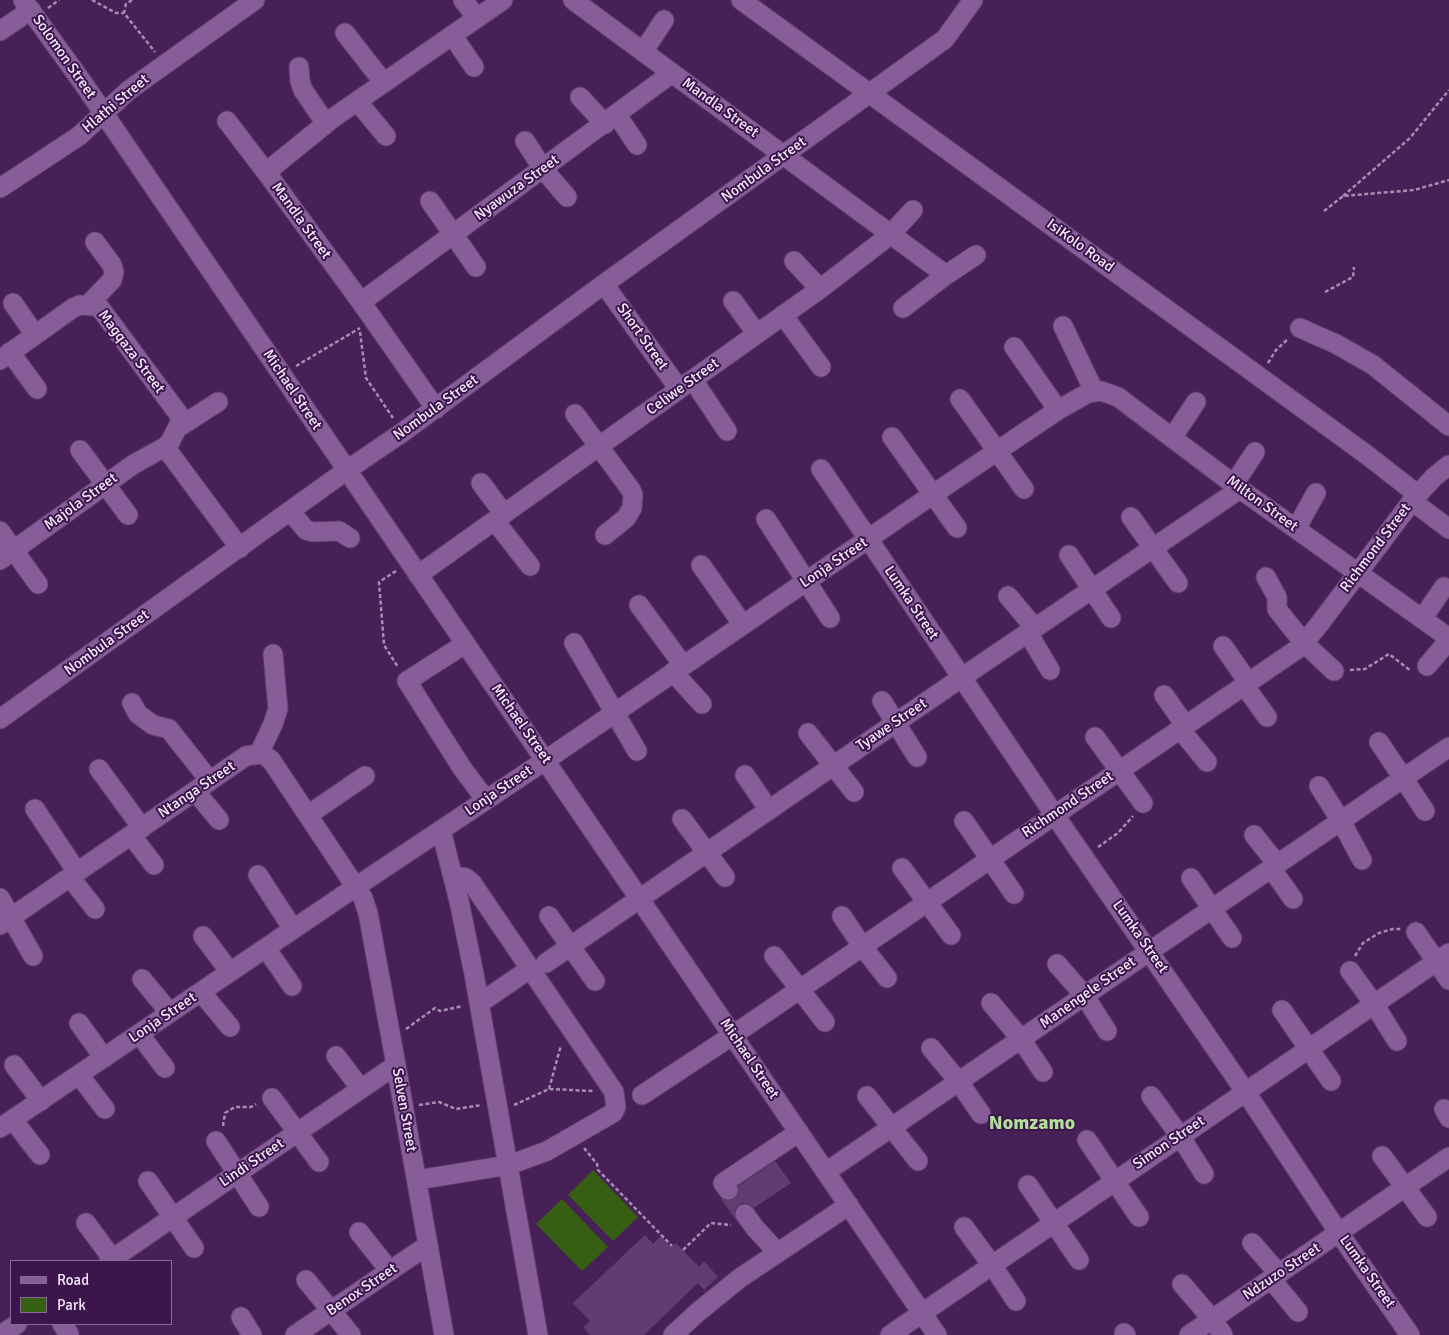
<!DOCTYPE html>
<html>
<head>
<meta charset="utf-8">
<style>
	body { margin:0 }
	#map { position:relative; width:1449px; height:1335px; overflow:hidden; background:#462057; font-family:Signika,sans-serif }
	canvas { display:block }
	.legend { position:absolute; left:10px; top:1260px; width:162px; height:65px; box-sizing:border-box; background:#3b154c; border:1px solid #866a93; margin:0; padding:6px 9px; list-style:none; font-size:15px; color:#f7eafe }
	.legend li { display:flex; align-items:center; gap:10px; height:25px }
	.legend b { width:25px; border:1px solid #866a93 }
</style>
</head>
<body>
<div id="map">
<canvas width="1449" height="1335"></canvas>
<ul class="legend">
<li><b style="height:6px;background:#865d99"></b>Road</li>
<li><b style="height:14px;background:#365f14"></b>Park</li>
</ul>
</div>
<script>
const g = document.querySelector('canvas').getContext('2d');
g.lineJoin = 'round';
function paint(path, color) { g.fillStyle = color; g.fill(path, 'evenodd'); }
const shape = rows => new Path2D(rows.map(r => 'M' + r).join(''));
function trace(path, color, width, dash) { g.strokeStyle = color; g.lineWidth = width; g.lineCap = dash ? 'butt' : 'round'; g.setLineDash(dash || []); g.stroke(path); }
function drawText(font, color, halo, rows, align = 'center') {
  g.font = font + ' Signika,sans-serif'; g.lineWidth = 4; g.setLineDash([]); g.textBaseline = 'middle'; g.strokeStyle = halo; g.fillStyle = color; for (const [text, x, y, turn = 0] of rows) {
    g.save(); g.translate(x, y); g.rotate((+turn || 0) * Math.PI / 180); g.textAlign = isNaN(turn) ? turn : align; if (halo) g.strokeText(text, 0, 0); g.fillText(text, 0, 0); g.restore();
  }
}
paint(shape([
	[593,1170,638,1217,613,1241,568,1195],
	[562,1199,608,1247,582,1271,536,1224]
]), '#365f14');
paint(shape([
	[775,1161,791,1183,754,1208,749,1204,743,1203,739,1205,735,1210,736,1220,720,1198,729,1201,734,1199,738,1194,738,1186],
	[645,1235,653,1244,661,1236,671,1247,676,1243,699,1267,704,1261,718,1277,704,1290,698,1283,644,1335,590,1335,583,1327,590,1321,573,1303]
]), '#623b74');
trace(shape([
	[728,1190,745,1214]
]), '#613e70', 19, [19, 9]);
const minor = shape([
	[23,0,83,83,937,1335],
	[463,0,477,18],
	[573,0,946,275],
	[741,0,1367,455,1417,494],
	[0,31,31,10],
	[345,33,384,83],
	[452,35,474,67],
	[643,52,664,20],
	[299,67,300,81,303,90,326,124],
	[580,97,605,124],
	[357,101,386,136],
	[617,115,637,145],
	[227,121,269,176],
	[525,141,543,169,567,197],
	[0,188,79,136,129,90,255,0],
	[430,201,476,267],
	[794,261,820,289],
	[604,284,679,389],
	[733,301,757,334],
	[361,302,672,73],
	[13,303,35,335],
	[88,305,112,280,114,272,112,265,95,242],
	[903,308,946,275,976,255],
	[783,315,821,367],
	[1063,326,1094,391],
	[1300,328,1336,344,1373,365,1449,426],
	[1014,347,1058,410],
	[10,352,37,389],
	[0,360,73,308,80,305,94,306,100,308,180,416,181,421,170,442,165,447,134,464,0,560],
	[693,380,727,431],
	[960,399,1024,489],
	[436,409,361,302,269,176,270,169,333,118,503,0],
	[575,414,631,490,633,495,632,508,626,518,605,535],
	[179,427,218,402],
	[892,437,957,528],
	[1172,438,1196,402],
	[165,447,240,548],
	[80,450,128,515],
	[821,469,1054,814,1245,1091,1339,1233,1410,1335],
	[481,483,504,514],
	[1234,484,1255,452],
	[1412,501,1449,529],
	[290,511,306,530,313,532,339,531,350,538],
	[1131,517,1178,583],
	[766,519,830,618],
	[495,521,530,566],
	[1296,529,1316,493],
	[0,531,38,584],
	[1069,555,1111,618],
	[701,565,743,625],
	[418,575,820,289,890,235,913,210],
	[1266,577,1277,597,1277,609,1280,613,1304,643,1334,671],
	[1008,596,1035,628],
	[639,605,683,665],
	[1422,619,1444,587],
	[1028,633,1050,670],
	[574,643,637,751],
	[465,644,407,681,462,768,486,800],
	[1223,646,1248,682],
	[1427,666,1449,640],
	[673,672,702,704],
	[1244,685,1267,717],
	[1164,695,1185,725],
	[882,701,917,757],
	[132,703,138,714,153,725,169,729,210,781],
	[0,719,347,470,403,432,604,284,945,39,973,0],
	[1180,729,1207,762],
	[808,733,854,792],
	[1095,737,1143,803],
	[1379,742,1425,811],
	[259,754,273,724,278,709,273,654],
	[99,769,142,828],
	[745,775,769,810],
	[1319,786,1341,821,1362,860],
	[195,791,219,820],
	[35,809,77,872],
	[308,815,365,776],
	[682,819,725,877],
	[964,821,1014,894],
	[441,830,459,901,474,974,538,1335],
	[131,835,154,865],
	[1254,835,1277,864],
	[902,868,951,935],
	[1271,868,1293,899],
	[258,875,293,929],
	[70,877,95,909],
	[1191,878,1232,938],
	[0,898,33,956],
	[549,916,595,981],
	[842,916,862,946,887,978],
	[0,925,246,756,259,754,264,755,271,760,363,898,368,913,396,1065,444,1335],
	[1416,932,1449,980],
	[203,936,230,972],
	[266,948,292,986],
	[774,956,825,1022],
	[546,963,961,678,1240,489],
	[1057,964,1084,995,1107,1031],
	[1350,971,1374,1004,1397,1041],
	[142,979,170,1013],
	[201,992,230,1027],
	[480,1003,531,968],
	[991,1003,1021,1039,1043,1072],
	[1282,1010,1331,1081],
	[79,1023,104,1058],
	[139,1034,165,1068],
	[931,1048,959,1082,981,1114],
	[336,1056,361,1089],
	[14,1065,41,1101],
	[79,1075,105,1109],
	[642,1095,733,1035,1296,650,1304,643,1321,622,1412,501,1434,477,1449,465],
	[867,1096,918,1161],
	[1151,1096,1180,1136,1204,1174],
	[272,1098,319,1162],
	[1444,1109,1449,1118],
	[13,1120,40,1155],
	[0,1128,357,886,546,760,932,495,1058,410,1088,393,1101,391,1118,397,1240,489,1449,638],
	[1087,1140,1139,1217],
	[216,1141,259,1207],
	[1382,1156,1427,1217],
	[826,1172,1449,747],
	[417,1180,509,1165,547,1151,613,1113,616,1107,614,1092,472,883,466,878,453,876],
	[148,1181,194,1248],
	[1028,1185,1079,1260],
	[728,1190,723,1183,799,1132],
	[745,1214,755,1228,778,1253],
	[86,1223,114,1261],
	[964,1227,992,1265,1016,1301],
	[359,1232,390,1271],
	[1252,1243,1279,1274],
	[109,1261,396,1065],
	[1271,1279,1298,1312],
	[306,1280,351,1335],
	[1182,1284,1212,1319,1223,1335],
	[241,1317,252,1335],
	[62,1324,69,1334],
	[1124,1333,1126,1335],
	[1,1335,17,1324],
	[295,1335,428,1245],
	[673,1335,698,1312,740,1278,849,1205],
	[890,1335,1449,953],
	[1189,1335,1449,1157]
]);
trace(minor, '#613f6e', 21);
trace(shape([
	[92,0,116,13,124,13],
	[132,0,126,4,124,13,155,52],
	[48,8,59,0],
	[1343,196,1410,138,1449,90],
	[1324,211,1343,196,1414,190,1449,180],
	[1325,292,1353,277,1354,267],
	[360,332,366,378,393,418],
	[1268,363,1276,350,1288,339],
	[296,366,360,328],
	[396,571,379,582,384,645,398,667],
	[1350,670,1365,669,1389,654,1411,671],
	[1098,847,1118,833,1133,816],
	[1355,956,1363,943,1379,933,1393,929,1401,929],
	[406,1029,435,1008,440,1011,463,1006],
	[549,1089,561,1045],
	[419,1105,439,1102,456,1109,482,1105],
	[514,1105,549,1089,593,1091],
	[223,1126,225,1113,235,1107,251,1107,256,1104],
	[584,1148,597,1164,598,1170,672,1246],
	[683,1250,711,1223,731,1225]
]), '#a68eb2', 2.5, [4, 2.5]);
trace(minor, '#865d99', 19);
drawText('15px', '#f7eafe', '#3b154c', [
	["Solomon Street",64,57,55],
	["Hlathi Street",116,104,-40],
	["Mandla Street",720,108,36],
	["Nombula Street",764,170,-36],
	["Nyawuza Street",517,188,-36],
	["Mandla Street",301,221,54],
	["IsiKolo Road",1080,246,36],
	["Short Street",642,337,55],
	["Magqaza Street",131,352,53],
	["Celiwe Street",683,387,-36],
	["Michael Street",292,390,56],
	["Nombula Street",436,408,-36],
	["Majola Street",81,502,-36],
	["Milton Street",1262,504,36],
	["Richmond Street",1376,548,-53],
	["Lonja Street",834,563,-34],
	["Lumka Street",911,603,56],
	["Nombula Street",107,643,-36],
	["Michael Street",521,724,55],
	["Tyawe Street",892,725,-34],
	["Ntanga Street",197,790,-34],
	["Lonja Street",499,791,-34],
	["Richmond Street",1068,805,-34],
	["Lumka Street",1140,937,55],
	["Manengele Street",1088,993,-35],
	["Lonja Street",163,1018,-34],
	["Michael Street",749,1059,56],
	["Selven Street",404,1110,80],
	["Simon Street",1169,1143,-34],
	["Lindi Street",252,1163,-34],
	["Ndzuzo Street",1282,1272,-34],
	["Lumka Street",1367,1272,55],
	["Benox Street",362,1290,-34]
]);
drawText('bold 20px', '#b4de9b', '#3b154c', [
	["Nomzamo",1032,1124]
]);
</script>
</body>
</html>
